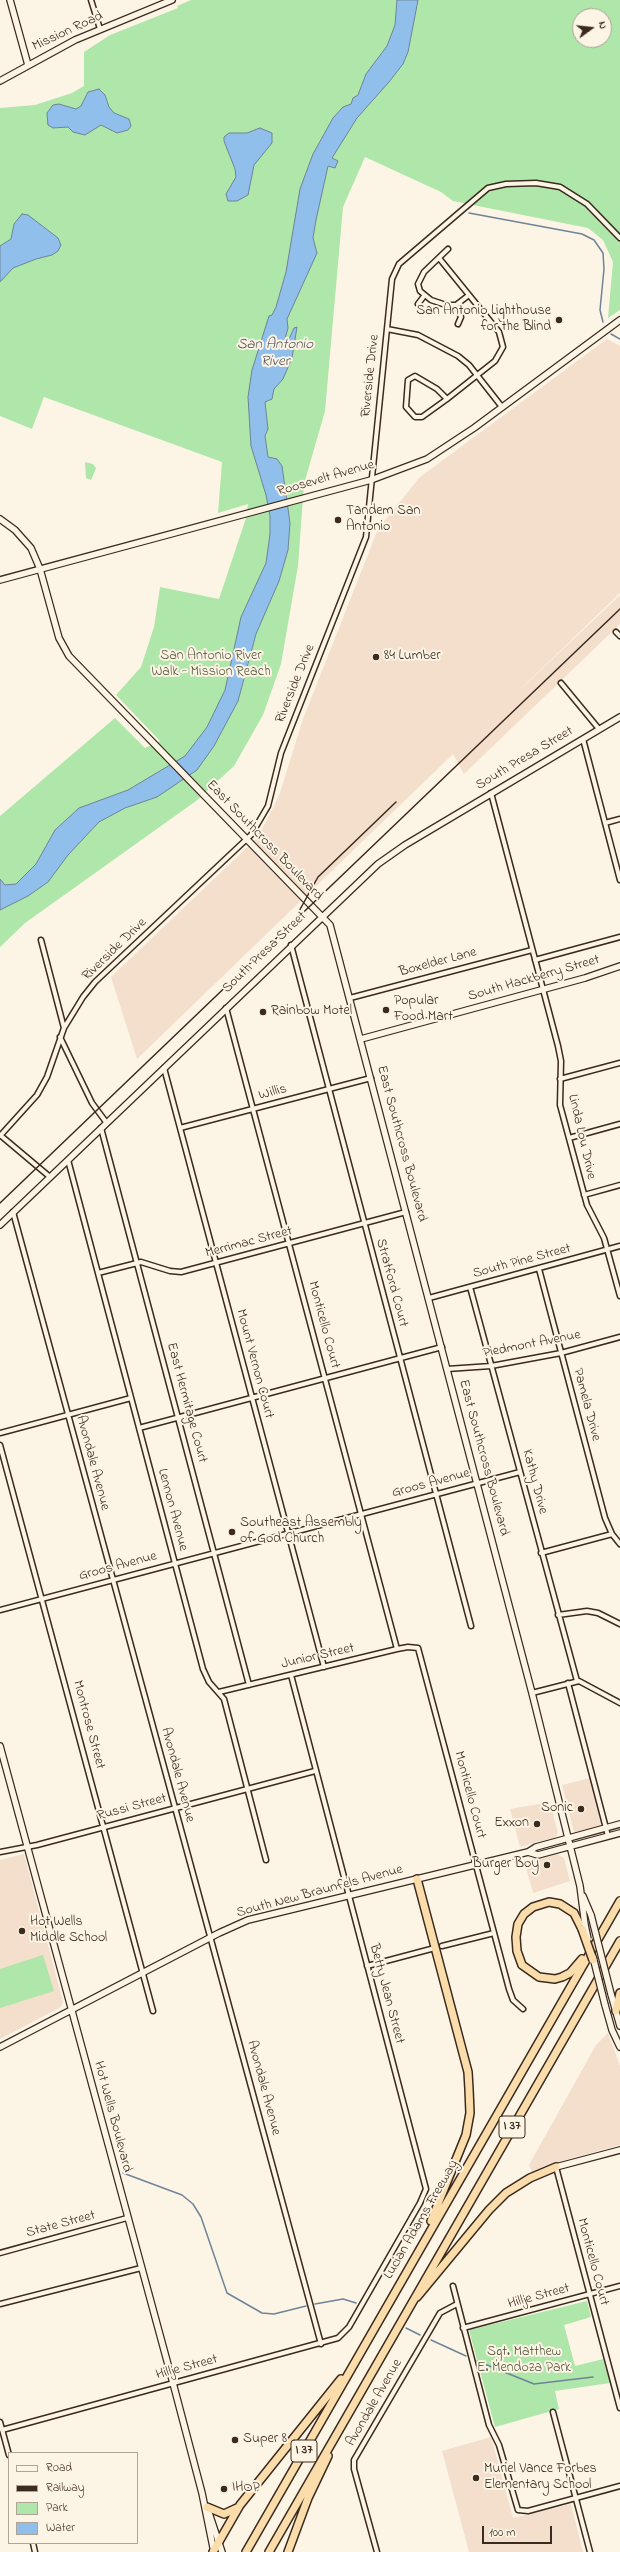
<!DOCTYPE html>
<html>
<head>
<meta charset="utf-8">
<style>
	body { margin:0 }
	#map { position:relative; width:620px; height:2552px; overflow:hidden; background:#fcf5e5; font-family:"Indie Flower",sans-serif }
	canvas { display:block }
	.legend { position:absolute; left:8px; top:2452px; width:130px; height:92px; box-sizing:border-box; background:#fcf5e5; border:1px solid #afa495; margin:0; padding:5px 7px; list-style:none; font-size:12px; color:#3b2a1e }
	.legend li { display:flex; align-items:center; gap:8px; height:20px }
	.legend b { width:20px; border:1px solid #afa495 }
	.north { position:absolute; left:572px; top:8px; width:40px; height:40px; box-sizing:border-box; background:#fcf5e5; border:1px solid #afa495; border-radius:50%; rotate:75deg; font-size:11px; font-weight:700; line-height:16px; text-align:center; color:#3b2a1e }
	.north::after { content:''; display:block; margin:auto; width:14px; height:18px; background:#3b2a1e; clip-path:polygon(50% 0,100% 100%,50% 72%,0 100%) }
	.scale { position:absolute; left:482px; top:2526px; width:70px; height:18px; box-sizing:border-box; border:2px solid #3b2a1e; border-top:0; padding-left:5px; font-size:12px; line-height:14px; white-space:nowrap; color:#3b2a1e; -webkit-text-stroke:3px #fcf5e5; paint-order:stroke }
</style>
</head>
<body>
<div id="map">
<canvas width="620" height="2552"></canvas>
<ul class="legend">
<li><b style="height:5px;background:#fcf5e5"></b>Road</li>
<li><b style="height:5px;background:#3b2a1e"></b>Railway</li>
<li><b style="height:11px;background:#afe6aa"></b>Park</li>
<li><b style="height:11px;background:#91bfeb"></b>Water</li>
</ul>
<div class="north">N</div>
<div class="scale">100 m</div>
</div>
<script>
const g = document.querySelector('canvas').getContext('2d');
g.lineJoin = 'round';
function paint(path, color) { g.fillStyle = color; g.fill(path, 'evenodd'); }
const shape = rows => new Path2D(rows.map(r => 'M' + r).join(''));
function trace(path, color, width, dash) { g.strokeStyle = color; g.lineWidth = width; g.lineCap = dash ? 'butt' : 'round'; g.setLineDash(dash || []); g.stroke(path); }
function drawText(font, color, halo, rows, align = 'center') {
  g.font = font + ' "Indie Flower",sans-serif'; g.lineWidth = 4; g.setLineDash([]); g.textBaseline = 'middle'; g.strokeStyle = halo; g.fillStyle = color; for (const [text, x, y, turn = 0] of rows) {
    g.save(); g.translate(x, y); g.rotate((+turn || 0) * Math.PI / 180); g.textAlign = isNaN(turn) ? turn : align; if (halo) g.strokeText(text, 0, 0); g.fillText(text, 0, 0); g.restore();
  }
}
paint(shape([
	[607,339,620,346,620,593,504,705,620,595,620,624,464,774,453,754,137,1059,111,977,258,837,279,796,303,719,378,529,420,477],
	[590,1778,601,1823,600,1826,574,1832,562,1785],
	[550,1802,558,1833,556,1837,520,1847,510,1809],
	[24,1854,63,2002,61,2007,0,2039,0,1860],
	[557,1854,564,1858,570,1881,533,1893,524,1860],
	[608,2033,620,2066,620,2145,544,2166,532,2172,529,2165,596,2045],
	[491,2437,513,2518,571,2504,583,2552,469,2552,442,2451]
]), '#f3dfcb');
paint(shape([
	[191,0,620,0,620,310,608,318,613,262,603,240,588,228,453,201,441,192,365,157,343,207,325,411,304,484,298,566,281,664,263,715,234,766,196,801,25,923,0,947,0,816,115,718,145,748,160,741,116,695,141,667,154,627,160,587,219,599,246,518,248,504,218,513,222,462,44,397,32,429,0,416,0,108,35,105,72,93,84,86,84,52,110,35,178,8,177,6],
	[580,16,604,16,604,40,580,40],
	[85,462,93,464,96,468,91,480,86,478],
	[43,1955,54,1991,0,2008,0,1969],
	[587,2301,591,2317,564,2325,575,2366,603,2359,610,2383,555,2391,559,2409,495,2427,469,2330]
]), '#afe6aa');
const water = shape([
	[397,0,418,0,408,52,403,64,389,82,357,118,332,158,338,161,335,168,328,166,316,220,313,238,317,253,287,319,288,328,285,339,289,339,294,328,297,327,292,358,283,379,274,389,272,399,265,402,268,429,265,436,268,457,277,459,282,466,290,523,288,550,279,581,256,634,238,701,214,746,197,770,157,797,125,808,99,822,68,855,48,882,28,896,0,910,0,879,5,885,16,884,36,864,55,830,79,808,128,790,185,756,207,727,225,690,241,617,266,563,270,534,270,516,266,495,251,446,248,397,252,370,269,316,272,315,276,307,286,272,300,189,313,154,333,118,343,107,351,104,353,98,358,95,366,74,387,46,395,25,397,0],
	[99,89,105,95,109,107,114,113,129,119,131,126,128,130,117,133,101,125,85,135,73,132,68,127,53,128,48,125,47,113,53,105,59,104,76,109,81,106,88,92,99,89],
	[260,128,272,133,272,143,254,165,248,195,237,201,228,201,226,194,236,177,235,169,224,141,224,137,229,133,247,133,260,128],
	[22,214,28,215,58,238,61,245,58,251,52,255,36,259,13,268,0,282,0,246,11,239,14,224,22,214]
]);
paint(water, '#91bfeb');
trace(water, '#6f8399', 1);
trace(shape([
	[469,213,582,234,594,240,603,253,604,269,600,310,603,322],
	[611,334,620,339],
	[123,2173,182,2195,193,2204,201,2217,227,2293,262,2313,274,2314,306,2306],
	[315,2304,343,2299,356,2303],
	[406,2328,420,2335],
	[431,2340,466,2356],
	[477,2361,534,2384,593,2377]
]), '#6f8399', 1.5);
const street = shape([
	[91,0,100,29],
	[448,249,424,272,418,284,420,291,431,300,446,305,456,305,469,295],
	[439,258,499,332,503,347,495,361,447,399,422,417,415,417,406,407,408,380,415,376,437,389,447,399],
	[418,304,424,296],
	[456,305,461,317,458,324],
	[387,329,418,335,458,356,469,365,502,407],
	[616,632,620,636],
	[561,683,599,729],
	[583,739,620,880],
	[491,793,558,1046,561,1061,560,1105,587,1205,604,1238,620,1296],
	[605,823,620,819],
	[41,940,64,1028],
	[291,945,471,1626],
	[535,960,620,937],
	[350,998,532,950],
	[226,1008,397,1649],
	[60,1037,92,1103,106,1122],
	[164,1068,324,1667],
	[560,1079,620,1063],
	[101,1128,249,1685],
	[180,1128,371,1078],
	[0,1135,50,1177],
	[0,1136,37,1095,47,1077,64,1028,83,997,95,982,251,835,268,806,281,753,366,537,392,279,399,264,488,188,506,184,536,183,560,187,587,204,620,238],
	[569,1138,620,1124],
	[68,1160,203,1669,209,1682,224,1699,266,1860],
	[584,1195,620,1185],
	[13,1212,321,2344],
	[539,1269,605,1518,612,1534,620,1544],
	[98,1273,141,1262,170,1271,181,1272,406,1212],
	[470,1287,577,1681],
	[429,1298,620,1246],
	[447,1369,491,1366,561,1353,620,1337],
	[139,1428,442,1347],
	[0,1433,131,1398],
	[0,1445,153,2011],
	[541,1553,612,1534],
	[0,1610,520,1472],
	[558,1615,587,1611,598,1613,620,1624],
	[568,1683,608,1836],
	[219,1692,397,1649,408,1647,418,1648,509,1989,513,2000,523,2009],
	[532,1693,579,1681,620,1703],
	[0,1852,37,1845,315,1771],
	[442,1946,494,1933],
	[367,1966,431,1949],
	[556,2167,620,2408],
	[0,2253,127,2218],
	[453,2286,489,2425,499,2445,518,2510,528,2511,620,2486],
	[0,2304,141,2268],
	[463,2328,620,2286],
	[553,2412,590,2552],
	[0,2422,9,2455],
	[2,2430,338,2338,349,2327,420,2203,426,2189,291,1675],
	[33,2543,35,2552],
	[377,2552,354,2469,354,2460,440,2313,457,2304]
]);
const secondary = shape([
	[10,0,28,65],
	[0,81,75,40,172,0],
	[0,519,15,530,31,548,40,569,59,638,69,656,330,925,532,1693,580,1886,585,1925],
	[0,580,371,480,427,459,474,428,620,320],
	[361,1039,585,978,620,966],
	[0,1225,378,864,405,845,620,717],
	[0,1746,173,2383,202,2493,214,2552],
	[528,1852,538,1855,620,1833],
	[583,1896,591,1915],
	[611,1994,620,2026],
	[605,2005,612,2030,620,2047],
	[0,2047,219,1933,248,1920,528,1852,536,1847,620,1824],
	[556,2167,620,2150],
	[208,2510,222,2552]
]);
const highway = shape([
	[417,1879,468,2072,469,2089,470,2113,466,2135,431,2221],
	[582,1959,570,1973,562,1977,555,1979,539,1977,522,1965,517,1951,516,1937,518,1924,524,1914,533,1907,549,1902,560,1904,574,1913,582,1929],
	[616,2011,620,1993],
	[417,2297,489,2210,506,2193,530,2178,556,2167],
	[207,2507,224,2514,237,2508],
	[213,2552,240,2505,341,2379],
	[246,2552,620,1901],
	[269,2552,620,1941],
	[288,2552,308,2498,328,2456]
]);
trace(street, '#3b2a1e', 7);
trace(secondary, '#3b2a1e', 8);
trace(highway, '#3b2a1e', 10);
trace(street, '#fcf5e5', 4);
trace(secondary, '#fcf5e5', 5.5);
trace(highway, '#fbdcab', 7);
trace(shape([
	[298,913,318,877,396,802],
	[0,1203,620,609]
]), '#3b2a1e', 1.5);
const secondaryBridge = shape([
	[591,1915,611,1994],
	[585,1925,588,1939],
	[593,1957,605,2005]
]);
const highwayBridge = shape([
	[582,1929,593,1960]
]);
trace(secondaryBridge, '#3b2a1e', 8, []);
trace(highwayBridge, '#3b2a1e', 10, []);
trace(secondaryBridge, '#fcf5e5', 5.5);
trace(highwayBridge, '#fbdcab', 7);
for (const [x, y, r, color] of [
	[559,320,4,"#3b2a1e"],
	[338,520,4,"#3b2a1e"],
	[376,657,4,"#3b2a1e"],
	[386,1010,4,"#3b2a1e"],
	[263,1012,4,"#3b2a1e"],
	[232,1532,4,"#3b2a1e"],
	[581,1809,4,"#3b2a1e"],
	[537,1824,4,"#3b2a1e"],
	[547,1865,4,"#3b2a1e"],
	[22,1931,4,"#3b2a1e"],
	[235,2440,4,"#3b2a1e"],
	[476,2478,4,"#3b2a1e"],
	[224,2489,4,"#3b2a1e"]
]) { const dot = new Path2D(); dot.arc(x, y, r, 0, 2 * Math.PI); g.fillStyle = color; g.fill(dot); trace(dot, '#fcf5e5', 1.5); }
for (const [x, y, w] of [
	[512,2127,26],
	[304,2451,26]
]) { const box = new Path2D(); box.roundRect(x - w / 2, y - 11, w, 22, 3); g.fillStyle = '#fcf5e5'; g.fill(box); trace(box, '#3b2a1e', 1); }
drawText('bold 13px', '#3b2a1e', null, [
	["I 37",512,2127],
	["I 37",304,2451]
]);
drawText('14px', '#3b2a1e', '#fcf5e5', [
	["Mission Road",68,32,-25],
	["Riverside Drive",371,376,-84],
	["Roosevelt Avenue",326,479,-16],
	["Riverside Drive",296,684,-68],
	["South Presa Street",525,759,-31],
	["East Southcross Boulevard",264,841,46],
	["Riverside Drive",115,950,-44],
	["South Presa Street",265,953,-44],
	["Boxelder Lane",438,963,-15],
	["South Hackberry Street",534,979,-16],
	["Willis",273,1093,-15],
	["Linda Lou Drive",581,1137,77],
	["East Southcross Boulevard",401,1144,75],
	["Merrimac Street",249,1243,-15],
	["South Pine Street",522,1262,-15],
	["Stratford Court",391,1283,75],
	["Monticello Court",323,1325,75],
	["Piedmont Avenue",532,1345,-11],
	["Mount Vernon Court",254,1364,75],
	["East Hermitage Court",186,1403,75],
	["Pamela Drive",586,1405,75],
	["East Southcross Boulevard",483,1458,75],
	["Avondale Avenue",92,1463,75],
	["Kathy Drive",534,1482,75],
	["Groos Avenue",431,1484,-15],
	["Lennon Avenue",172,1510,75],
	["Groos Avenue",118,1567,-15],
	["Junior Street",318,1657,-13],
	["Montrose Street",88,1725,75],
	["Avondale Avenue",177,1775,75],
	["Monticello Court",469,1795,75],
	["Russi Street",132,1808,-15],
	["South New Braunfels Avenue",320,1892,-15],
	["Betty Jean Street",386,1994,75],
	["Avondale Avenue",263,2088,75],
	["Hot Wells Boulevard",112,2117,75],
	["Lucian Adams Freeway",422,2220,-60],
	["State Street",61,2225,-15],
	["Monticello Court",592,2262,75],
	["Hillje Street",539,2297,-15],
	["Hillje Street",187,2368,-15],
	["Avondale Avenue",375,2403,-60]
]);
drawText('14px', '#3b2a1e', '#fcf5e5', [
	["San Antonio Lighthouse",551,312,"right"],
	["for the Blind",551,328,"right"],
	["Tandem San",346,512],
	["Antonio",346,528],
	["84 Lumber",384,657],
	["Popular",394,1002],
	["Food Mart",394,1018],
	["Rainbow Motel",271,1012],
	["Southeast Assembly",240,1524],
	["of God Church",240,1540],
	["Sonic",573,1809,"right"],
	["Exxon",529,1824,"right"],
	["Burger Boy",539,1865,"right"],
	["Hot Wells",30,1923],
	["Middle School",30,1939],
	["Super 8",243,2440],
	["Muriel Vance Forbes",484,2470],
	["Elementary School",484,2486],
	["IHOP",232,2489]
], 'left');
drawText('14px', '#585941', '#fcf5e5', [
	["San Antonio River",211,657],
	["Walk - Mission Reach",211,673],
	["Sgt. Matthew",524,2353],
	["E. Mendoza Park",524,2369]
]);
drawText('italic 15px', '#55575c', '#fcf5e5', [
	["San Antonio",275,346],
	["River",275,363]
]);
</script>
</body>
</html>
